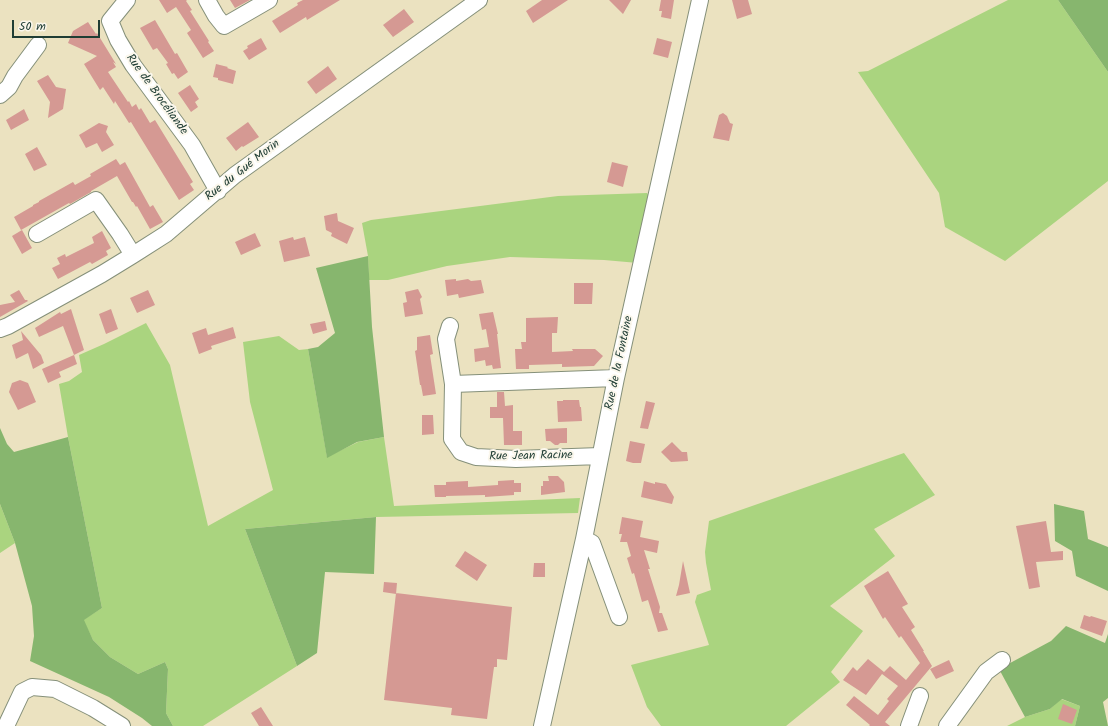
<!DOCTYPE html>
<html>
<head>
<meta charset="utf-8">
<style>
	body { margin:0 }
	#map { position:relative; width:1108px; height:726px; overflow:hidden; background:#ebe2c0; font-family:Kalam,sans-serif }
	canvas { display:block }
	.scale { position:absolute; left:12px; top:20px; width:88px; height:18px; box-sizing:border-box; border:2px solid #1f3d34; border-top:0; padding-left:5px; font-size:12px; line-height:14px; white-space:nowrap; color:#1f3d34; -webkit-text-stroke:3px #fbf7ec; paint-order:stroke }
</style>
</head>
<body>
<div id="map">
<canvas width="1108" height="726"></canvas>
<div class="scale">50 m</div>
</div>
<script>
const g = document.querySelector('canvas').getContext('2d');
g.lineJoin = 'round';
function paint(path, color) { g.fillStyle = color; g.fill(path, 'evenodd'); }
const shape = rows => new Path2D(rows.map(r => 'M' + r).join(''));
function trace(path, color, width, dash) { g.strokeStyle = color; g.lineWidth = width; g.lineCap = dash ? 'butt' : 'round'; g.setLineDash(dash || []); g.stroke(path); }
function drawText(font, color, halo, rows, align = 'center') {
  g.font = font + ' Kalam,sans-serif'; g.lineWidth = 4; g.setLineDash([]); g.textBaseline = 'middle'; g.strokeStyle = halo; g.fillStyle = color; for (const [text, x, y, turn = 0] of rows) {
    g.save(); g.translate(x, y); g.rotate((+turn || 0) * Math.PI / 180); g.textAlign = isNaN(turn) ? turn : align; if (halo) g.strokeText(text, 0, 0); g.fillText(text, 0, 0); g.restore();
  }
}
paint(shape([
	[1008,0,1058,0,1108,72,1108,181,1005,261,945,227,939,193,858,72,868,71],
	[647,193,651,200,638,263,604,260,510,257,447,266,388,280,369,280,368,256,362,223,371,220,558,196],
	[146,323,170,365,208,526,273,490,250,402,243,342,279,336,299,350,308,349,327,457,358,442,384,437,394,506,580,498,578,513,376,517,245,529,297,666,203,726,173,726,166,713,168,669,165,662,138,674,110,657,93,640,83,620,102,608,68,437,59,384,69,381,82,372,79,355,104,344],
	[904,453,935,495,874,529,895,556,830,606,863,631,831,672,840,682,786,726,661,726,647,707,631,665,709,645,695,602,697,595,711,590,706,563,705,552,709,521],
	[0,504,15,543,0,553],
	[1061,699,1080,706,1075,726,1007,726,1025,717,1050,709]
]), '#aad47f');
paint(shape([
	[1058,0,1108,0,1108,72],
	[368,256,372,327,384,437,357,442,327,458,308,349,318,347,335,333,316,268],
	[0,428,7,444,14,452,68,437,102,608,84,620,93,640,110,657,138,674,165,662,168,669,166,713,173,726,152,726,142,718,109,697,30,661,34,636,32,606,15,543,0,504],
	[1054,504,1084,511,1088,539,1108,547,1108,591,1076,576,1072,551,1055,541],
	[376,517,374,574,325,572,317,653,297,666,245,529],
	[1066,626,1105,643,1108,634,1108,698,1103,702,1108,726,1075,726,1080,706,1062,699,1050,709,1025,717,999,669,1051,641]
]), '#87b66e');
paint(shape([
	[159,0,187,0,186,1,192,10,190,11,209,41,208,42,214,51,203,58,187,33,191,30,176,7,167,13],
	[230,0,250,0,235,8],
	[303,0,340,0,307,20,306,17,280,33,272,21,298,5,297,3],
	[542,0,568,0,533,23,526,11],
	[609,0,631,0,623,14],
	[661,0,674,0,671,19,661,17,662,11,659,11],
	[732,0,748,0,752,14,737,19],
	[404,9,414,22,393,37,383,25],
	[155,20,175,54,177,53,188,72,178,79,174,73,172,74,166,64,168,63,157,48,153,50,140,28],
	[88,22,96,34,97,33,116,64,113,62,116,67,108,72,128,102,129,101,132,107,136,104,139,110,141,108,150,123,155,120,193,182,190,184,194,190,179,200,134,127,131,122,129,123,115,101,114,104,103,87,100,90,84,64,97,56,68,43,73,31],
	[261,38,267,49,249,60,243,51,248,48,247,46],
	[657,38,672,42,668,58,653,54],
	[216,64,228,67,227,68,236,71,233,84,218,80,218,78,213,77],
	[328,66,337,79,316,94,307,82],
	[48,75,56,87,66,89,63,109,48,118,50,102,37,81],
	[190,85,199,99,195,102,198,107,191,112,178,93],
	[24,109,29,120,11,130,6,120],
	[723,113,727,116,730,123,733,124,729,141,713,138,719,115],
	[248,122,259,137,243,147,242,146,236,151,226,138],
	[99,123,108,126,106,132,114,145,102,152,97,143,86,148,79,135],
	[37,147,47,165,34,171,25,154],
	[116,159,120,165,125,162,150,207,153,205,163,222,150,229,137,206,136,207,133,202,132,202,117,176,91,191,91,192,70,204,69,203,21,230,14,217,33,206,33,205,39,202,39,201,73,182,75,185,91,176,90,174],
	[612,162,628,166,623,187,607,182],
	[337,213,338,221,354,228,347,244,331,236,332,233,326,230,324,216],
	[22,230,32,248,22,254,12,236],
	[102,231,111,248,106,251,108,255,92,264,90,262,58,279,52,268,60,264,57,258,65,254,66,257,94,243,92,237],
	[255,233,261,246,241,255,235,242],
	[293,237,294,240,305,237,310,256,284,262,279,241],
	[456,279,456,281,468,279,471,281,481,280,484,293,459,298,458,294,447,296,445,280],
	[574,283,593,283,592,304,574,304],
	[418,289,422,297,420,299,423,314,405,317,403,303,407,302,405,292],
	[19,290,25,300,27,300,28,301,0,317,0,305,15,302,10,295],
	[148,290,155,305,137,313,130,298],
	[71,309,84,350,74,355,77,364,59,372,61,377,48,383,42,369,74,355,63,326,39,337,35,328,60,312,61,314],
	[111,309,118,329,106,334,99,314],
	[493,312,498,334,497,334,501,368,493,369,492,365,486,366,485,360,475,362,474,349,489,347,486,329,482,330,479,314],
	[558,317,557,333,552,333,552,352,573,351,572,349,595,349,603,356,594,366,562,367,562,364,529,365,529,369,516,369,515,349,522,349,521,342,526,342,526,318],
	[325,321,327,330,313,334,310,324],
	[233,327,236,338,211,346,212,349,199,354,192,333,206,328,208,335],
	[21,331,41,355,44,363,33,369,28,353,16,359,12,345,23,340],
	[430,335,433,354,430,355,436,394,423,396,421,385,420,385,415,351,417,350,417,337],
	[20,380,28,383,36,402,18,410,9,392,12,383],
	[497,392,504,392,505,406,513,405,513,431,522,431,522,445,504,445,503,418,490,418,490,407,497,407],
	[563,400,579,400,580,407,581,407,582,421,558,422,557,401,563,401],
	[646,401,655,403,648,429,640,428],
	[422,415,433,415,434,434,422,435],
	[567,428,567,443,560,443,558,445,555,445,550,441,546,441,545,429],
	[630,441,645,444,641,463,633,463,626,461],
	[672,442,682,452,687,452,688,461,671,462,661,452],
	[548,476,558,476,564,482,565,492,541,495,541,486,543,486,543,481,549,481],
	[514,480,514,483,521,483,521,492,514,492,514,495,485,497,485,495,446,496,446,497,435,497,434,485,446,485,446,482,468,481,468,487,498,485,498,481],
	[644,481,655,484,655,482,666,484,674,497,672,504,641,497],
	[622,517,643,521,640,537,659,541,657,553,644,550,650,569,648,569,660,607,659,613,662,613,668,630,658,632,648,600,642,602,634,573,632,574,627,558,631,556,627,542,620,542,622,534,619,534],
	[1046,521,1051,552,1063,551,1063,560,1036,562,1040,587,1029,589,1016,526],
	[465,551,487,565,477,581,455,566],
	[683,561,690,593,676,596,679,585],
	[534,563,545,563,545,577,533,577],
	[888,571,908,604,902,607,915,627,911,630,924,651,923,651,932,666,885,722,890,726,869,726,870,725,846,705,854,696,878,715,889,701,887,699,898,686,882,674,866,695,843,680,853,667,857,671,868,659,884,672,890,666,906,680,920,663,901,636,899,638,885,617,883,619,864,586],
	[384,582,397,583,396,594,383,592],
	[396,593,512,607,507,660,497,659,497,667,494,667,487,719,451,715,452,708,384,700],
	[1084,615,1090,617,1091,616,1107,621,1102,636,1080,628],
	[949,660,954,671,936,679,930,669],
	[1063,704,1077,710,1072,724,1058,719],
	[261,707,273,726,259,726,251,713]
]), '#d59993');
const minor = shape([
	[127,0,110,21,118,40,133,65,192,145,218,191],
	[207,0,216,16,224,26,269,0],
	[0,95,9,87,15,76,38,45],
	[37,234,96,200,120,234,133,255],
	[450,326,446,339,453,384,452,439,461,452,476,457,516,459,600,456],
	[0,329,8,326,102,274,133,255,166,234,235,175,479,0],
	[453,384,616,378],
	[584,539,592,543,619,617],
	[6,726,22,692,32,687,55,689,93,708,122,726],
	[542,726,584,539,616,378,700,0],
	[909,726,920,696],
	[947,726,986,672,1002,660]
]);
trace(minor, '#85907a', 18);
trace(minor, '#fff', 16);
drawText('12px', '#1f3d34', '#fbf7ec', [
	["Rue de Brocéliande",156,95,54],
	["Rue du Gué Morin",243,171,-38],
	["Rue de la Fontaine",620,363,-78],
	["Rue Jean Racine",531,457,-1]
]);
</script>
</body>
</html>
